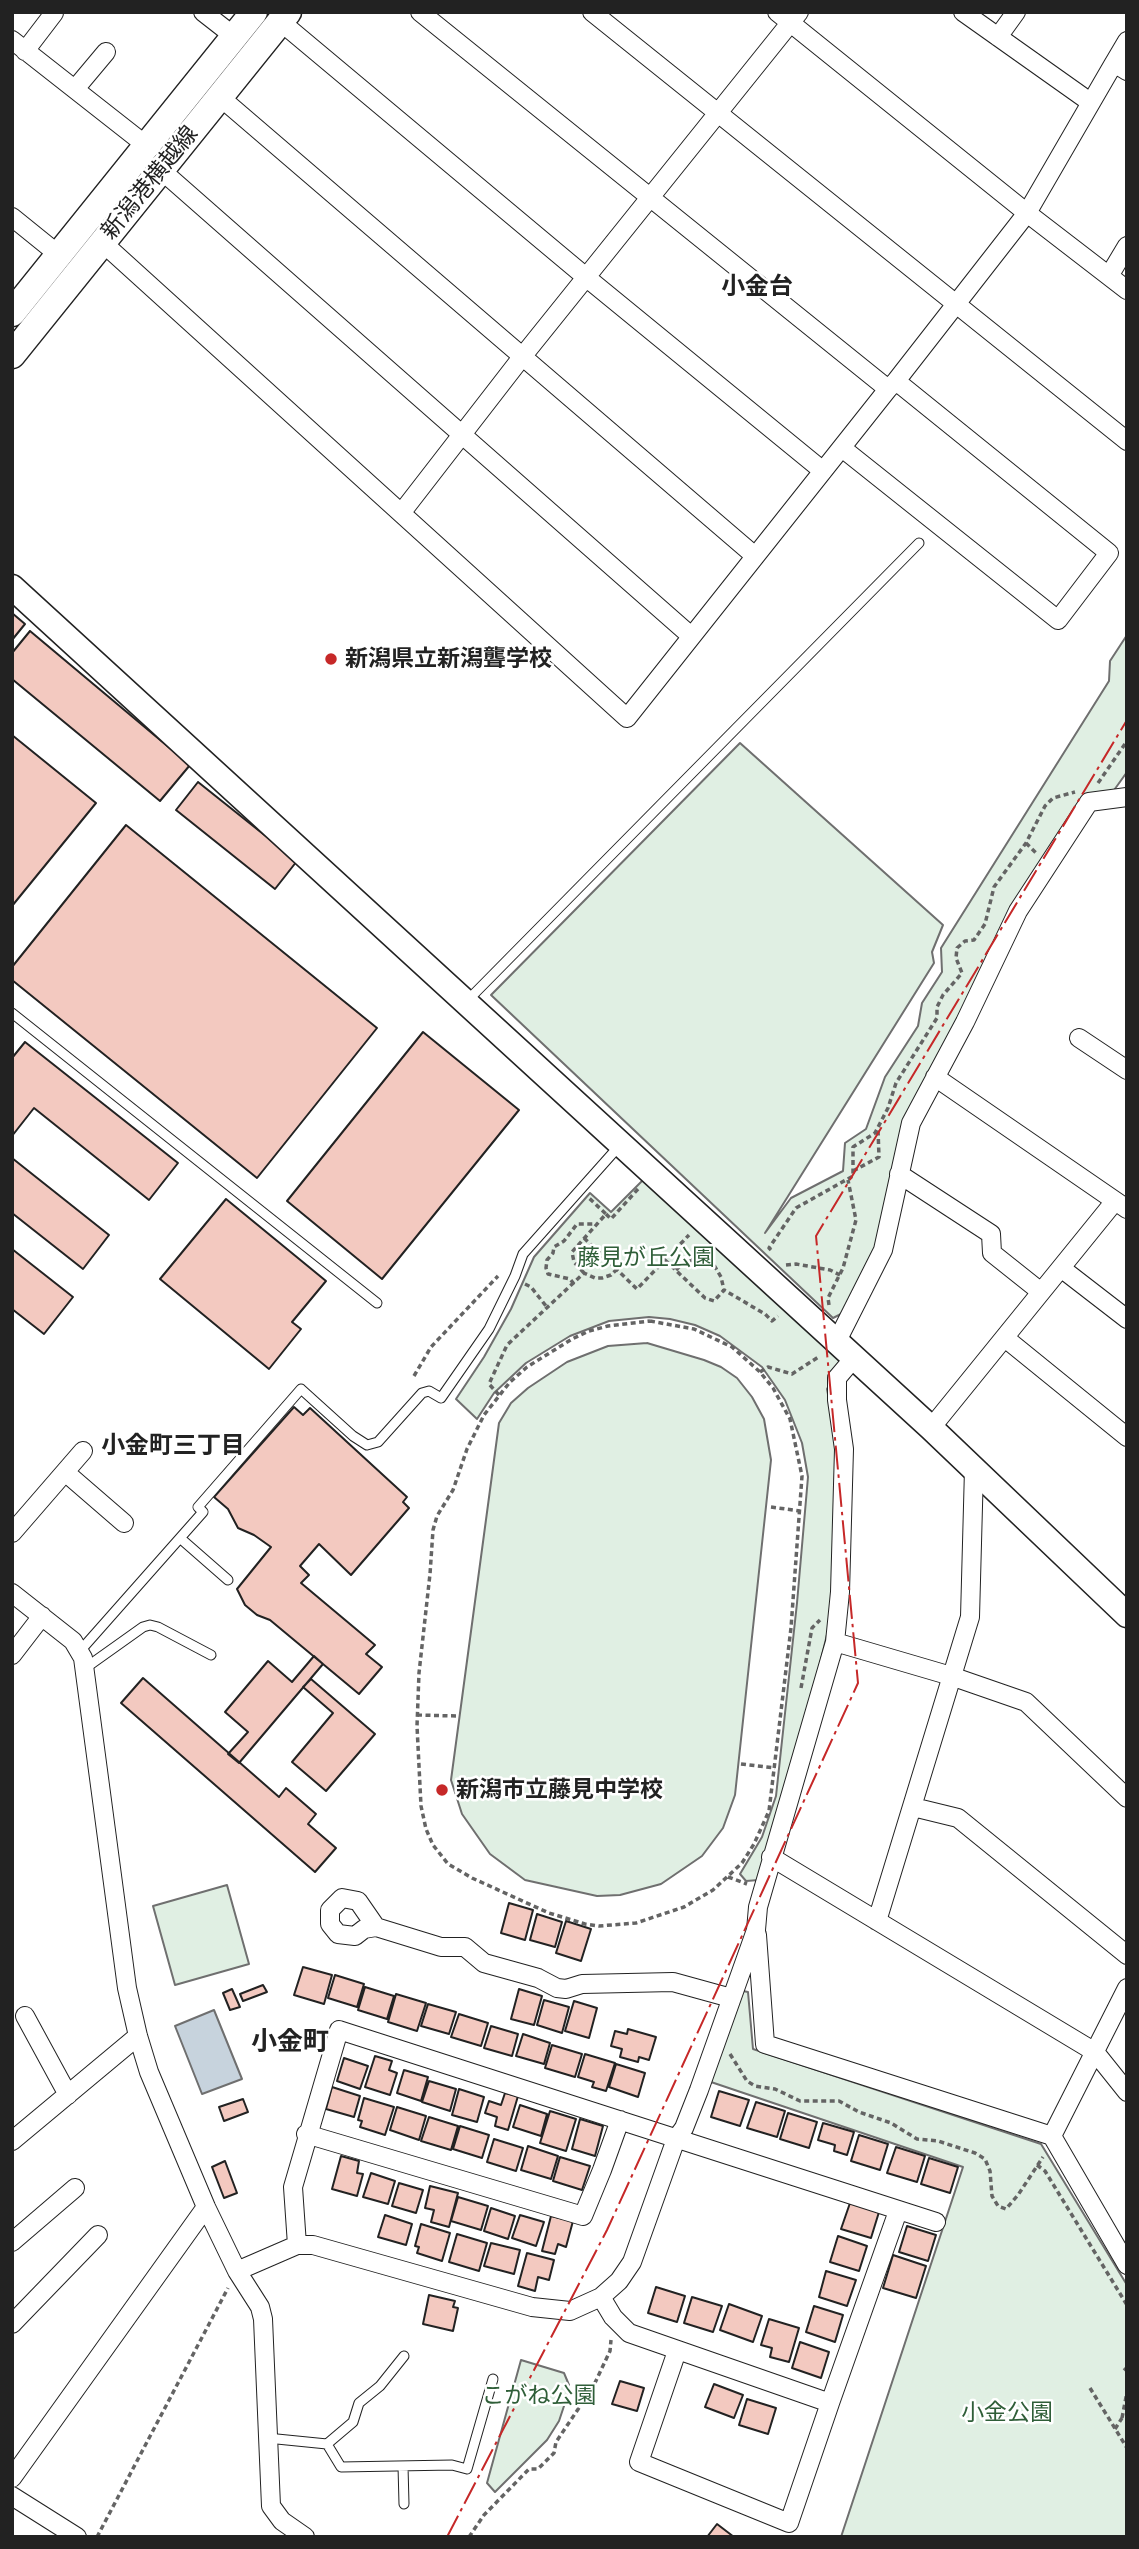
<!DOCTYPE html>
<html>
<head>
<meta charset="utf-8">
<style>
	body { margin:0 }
	#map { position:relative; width:1139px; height:2549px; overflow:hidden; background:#fff; font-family:"IBM Plex Sans",sans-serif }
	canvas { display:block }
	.frame { position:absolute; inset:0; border:14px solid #222; pointer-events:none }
</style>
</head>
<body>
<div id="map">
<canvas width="1139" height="2549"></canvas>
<div class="frame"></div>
</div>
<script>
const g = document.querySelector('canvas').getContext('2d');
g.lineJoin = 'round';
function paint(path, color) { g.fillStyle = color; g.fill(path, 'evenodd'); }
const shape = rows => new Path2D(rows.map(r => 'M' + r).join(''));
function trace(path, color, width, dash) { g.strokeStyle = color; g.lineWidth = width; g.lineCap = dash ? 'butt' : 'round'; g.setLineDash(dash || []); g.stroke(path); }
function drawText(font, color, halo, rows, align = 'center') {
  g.font = font + ' "IBM Plex Sans","Noto Sans JP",sans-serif'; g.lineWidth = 5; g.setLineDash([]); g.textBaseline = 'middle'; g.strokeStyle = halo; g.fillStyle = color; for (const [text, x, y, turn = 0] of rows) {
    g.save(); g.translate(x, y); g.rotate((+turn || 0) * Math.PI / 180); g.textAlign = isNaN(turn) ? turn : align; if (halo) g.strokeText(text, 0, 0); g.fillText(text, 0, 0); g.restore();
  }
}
const green = shape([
	[1127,635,1127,772,1112,793,1089,802,1018,911,911,1123,883,1250,853,1308,833,1318,491,995,740,743,943,925,932,952,934,963,765,1233,791,1198,843,1171,845,1143,866,1129,885,1077,918,1026,922,1003,942,972,941,948,1109,681,1110,661,1127,635],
	[645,1178,833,1347,841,1364,827,1389,838,1448,831,1618,817,1676,759,1880,746,1881,740,1874,762,1837,776,1796,797,1603,808,1477,802,1443,785,1400,762,1367,720,1336,695,1325,670,1319,649,1317,609,1321,570,1336,526,1363,494,1393,477,1419,456,1399,484,1357,511,1309,534,1257,590,1193,611,1212,645,1178],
	[647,1343,704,1360,721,1367,737,1378,752,1397,764,1419,771,1460,735,1795,723,1828,702,1856,661,1884,620,1895,597,1896,525,1880,490,1854,462,1814,451,1780,499,1423,511,1403,528,1388,567,1362,608,1346,647,1343],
	[227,1885,249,1964,175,1985,153,1906,227,1885],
	[738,1990,748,1992,753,2049,1041,2144,1127,2285,1127,2537,841,2537,963,2167,708,2081,738,1990],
	[521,2360,564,2373,569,2385,568,2394,559,2421,547,2440,495,2492,487,2483,521,2360]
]);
paint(green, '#e0efe3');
trace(green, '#6f6f6f', 2);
const water = shape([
	[214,2010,242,2079,202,2094,175,2026,214,2010]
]);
paint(water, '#c7d3dd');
trace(water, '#6f6f6f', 2);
const building = shape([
	[12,613,25,624,12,640,12,613],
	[30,631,190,765,160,801,12,679,12,653,30,631],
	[12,735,96,803,12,906,12,735],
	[198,782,297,861,275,889,176,810,198,782],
	[126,825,377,1028,257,1178,12,980,12,967,126,825],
	[423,1032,519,1110,382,1279,287,1201,423,1032],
	[25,1042,178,1163,149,1200,34,1108,12,1136,12,1058,25,1042],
	[12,1158,109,1235,83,1269,12,1213,12,1158],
	[226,1199,326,1281,292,1322,301,1329,269,1369,160,1279,226,1199],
	[12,1249,73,1297,44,1334,12,1309,12,1249],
	[294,1407,303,1415,310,1408,407,1497,403,1502,409,1508,351,1575,319,1544,300,1566,309,1575,301,1583,375,1645,366,1654,382,1667,359,1694,270,1620,257,1615,245,1605,237,1589,271,1547,254,1535,238,1528,228,1509,214,1497,294,1407],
	[314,1656,323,1664,239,1763,228,1754,248,1732,225,1712,268,1661,292,1682,314,1656],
	[143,1678,279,1797,286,1788,316,1814,308,1824,336,1848,315,1872,121,1703,143,1678],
	[311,1679,375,1734,326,1791,292,1762,333,1713,303,1687,311,1679],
	[509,1903,533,1910,525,1940,501,1933,509,1903],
	[537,1914,562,1922,555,1947,530,1940,537,1914],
	[566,1921,591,1929,581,1961,556,1953,566,1921],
	[303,1967,332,1975,324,2004,294,1995,303,1967],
	[335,1975,364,1984,357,2007,328,1998,335,1975],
	[263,1985,267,1992,243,2001,240,1994,263,1985],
	[365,1987,394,1996,387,2019,358,2010,365,1987],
	[232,1989,240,2007,230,2010,223,1993,232,1989],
	[519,1989,542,1996,534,2025,511,2019,519,1989],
	[396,1994,426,2003,417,2031,388,2022,396,1994],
	[544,2000,569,2007,562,2033,537,2025,544,2000],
	[574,2001,597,2008,589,2038,565,2031,574,2001],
	[428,2004,456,2012,449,2034,421,2026,428,2004],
	[459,2014,488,2023,481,2046,451,2037,459,2014],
	[491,2026,518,2034,512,2056,484,2048,491,2026],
	[628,2029,656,2037,649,2060,639,2057,638,2062,620,2057,622,2049,611,2046,615,2031,627,2034,628,2029],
	[523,2034,550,2043,544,2064,516,2056,523,2034],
	[552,2045,582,2054,575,2077,545,2068,552,2045],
	[585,2054,615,2063,606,2091,592,2087,594,2082,578,2077,585,2054],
	[375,2056,392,2061,389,2070,397,2073,390,2095,365,2087,375,2056],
	[344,2058,368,2066,360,2089,337,2081,344,2058],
	[616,2064,645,2073,638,2097,609,2087,616,2064],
	[404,2070,428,2077,421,2101,397,2093,404,2070],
	[429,2081,456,2089,450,2111,422,2102,429,2081],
	[332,2087,360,2096,354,2117,326,2109,332,2087],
	[459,2089,484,2097,477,2122,452,2115,459,2089],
	[719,2091,749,2100,740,2126,711,2117,719,2091],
	[505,2093,518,2096,508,2130,495,2126,497,2117,485,2113,489,2101,501,2105,505,2093],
	[364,2098,394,2107,385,2135,360,2127,362,2121,358,2120,364,2098],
	[243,2099,248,2112,224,2121,219,2107,243,2099],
	[756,2102,785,2111,777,2137,747,2128,756,2102],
	[520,2105,547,2114,541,2136,513,2127,520,2105],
	[397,2107,426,2116,419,2140,390,2130,397,2107],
	[550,2111,576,2119,566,2151,540,2143,550,2111],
	[788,2113,817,2122,809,2148,780,2139,788,2113],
	[429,2117,458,2126,451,2150,421,2141,429,2117],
	[580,2119,603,2126,595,2156,572,2149,580,2119],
	[823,2123,854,2132,847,2155,834,2151,835,2145,818,2140,823,2123],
	[460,2126,489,2135,482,2158,453,2149,460,2126],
	[859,2135,888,2144,880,2170,851,2161,859,2135],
	[494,2139,523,2148,516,2171,487,2162,494,2139],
	[528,2146,558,2156,551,2179,521,2170,528,2146],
	[896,2147,925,2156,917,2182,887,2173,896,2147],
	[341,2156,359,2161,357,2173,363,2174,357,2196,332,2189,341,2156],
	[560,2157,590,2166,582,2190,553,2181,560,2157],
	[929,2158,958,2167,950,2193,921,2184,929,2158],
	[225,2161,237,2193,224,2198,212,2167,225,2161],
	[371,2173,395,2181,388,2204,363,2197,371,2173],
	[399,2183,423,2190,416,2213,392,2206,399,2183],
	[430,2186,458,2193,449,2227,431,2222,434,2210,425,2208,430,2186],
	[458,2197,488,2206,481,2230,451,2221,458,2197],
	[850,2203,879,2212,871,2238,841,2229,850,2203],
	[491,2208,515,2216,508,2239,484,2231,491,2208],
	[385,2215,412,2224,406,2245,378,2237,385,2215],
	[520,2215,544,2222,536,2246,512,2238,520,2215],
	[551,2216,573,2221,566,2247,558,2244,555,2254,542,2251,551,2216],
	[421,2224,450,2233,442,2261,417,2253,419,2247,415,2246,421,2224],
	[907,2226,936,2235,928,2261,899,2252,907,2226],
	[457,2234,487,2243,479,2271,449,2262,457,2234],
	[838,2236,867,2246,859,2271,830,2262,838,2236],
	[491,2243,520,2250,514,2274,484,2266,491,2243],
	[527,2253,554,2260,549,2280,538,2277,535,2291,518,2286,527,2253],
	[893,2255,926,2266,916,2298,883,2288,893,2255],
	[826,2271,856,2280,847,2306,819,2297,826,2271],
	[656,2287,685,2296,677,2322,648,2313,656,2287],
	[429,2295,455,2301,453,2307,458,2308,453,2331,423,2324,429,2295],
	[692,2297,722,2306,713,2332,684,2323,692,2297],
	[729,2304,762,2316,753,2342,720,2330,729,2304],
	[814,2306,843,2315,835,2342,806,2332,814,2306],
	[769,2319,799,2328,789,2362,770,2357,772,2348,761,2345,769,2319],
	[800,2342,829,2352,821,2378,792,2368,800,2342],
	[620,2381,644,2388,637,2411,612,2404,620,2381],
	[714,2384,743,2395,734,2418,705,2407,714,2384],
	[747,2399,776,2408,768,2434,739,2425,747,2399],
	[717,2524,734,2537,707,2537,717,2524]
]);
paint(building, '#f3c9c0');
trace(building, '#222', 2);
const lane = shape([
	[468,1000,919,543],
	[12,1013,377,1303],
	[180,1538,228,1580],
	[80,1651,203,1512,198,1507,301,1389,353,1436,367,1445,378,1442,422,1393,429,1391,441,1398,489,1329,515,1276,523,1254,620,1145],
	[84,1669,143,1627,150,1625,158,1627,211,1655],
	[267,2438,327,2444,353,2422,359,2403,380,2386,404,2356],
	[327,2444,341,2467,452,2465,467,2469,493,2379],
	[403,2466,404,2504]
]);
const street = shape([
	[203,12,235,37],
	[420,12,888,389],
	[592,12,1127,441],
	[777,12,1027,213,1127,290],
	[963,12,1090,102],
	[281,22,587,278,823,471],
	[998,37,1016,12],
	[12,40,147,146],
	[1127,41,1114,63,1127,71],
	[25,51,54,13],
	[75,89,106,52],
	[220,97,755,556],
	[161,170,691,636],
	[12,217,59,255],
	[103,243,627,718,888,389,896,381,1027,213,1114,63],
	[1109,276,1127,246],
	[842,448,1058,620,1109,553,896,381],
	[402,512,522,357,799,12],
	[1079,1038,1127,1070],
	[935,1077,1127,1209],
	[899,1174,991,1234,992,1253,1041,1292],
	[1061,1268,1127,1319],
	[1005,1338,1127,1437],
	[837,1341,883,1250,911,1123,965,1022,1018,911,1089,802,1127,797],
	[931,1428,1115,1201],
	[65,1472,124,1523],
	[12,1533,83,1451],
	[12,1593,73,1641,83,1658,127,1988,138,2036,149,2072,206,2207,237,2271,260,2307,263,2319,271,2506,282,2521,305,2537],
	[835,1642,951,1676,1026,1702,1127,1798],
	[12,1655,42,1616],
	[913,1807,958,1818,1127,1955],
	[771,1857,1095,2052,1127,2092],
	[877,1921,970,1617,974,1469],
	[376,1927,358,1901,342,1898,330,1910,330,1924,338,1934,355,1936,364,1929,376,1927,441,1947,465,1947,484,1963,538,1978,557,1988,566,1989,582,1984,673,1982,731,1998],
	[757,1935,765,2044,1052,2136],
	[1127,1988,1052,2136,1127,2265],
	[25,2016,68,2095],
	[306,2134,583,2216,602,2170,620,2120],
	[12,2141,138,2036],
	[12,2242,75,2188],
	[297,2245,293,2187,339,2030,936,2222],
	[237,2271,297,2245,313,2245,532,2307,570,2311,601,2297,619,2281,632,2262,676,2139,684,2128,699,2090,756,1930,758,1907,835,1642,840,1592,844,1449,837,1400,837,1378,854,1358],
	[601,2297,613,2317,629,2333,830,2403,898,2211],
	[12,2324,98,2235],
	[677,2351,639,2462,789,2523,830,2403],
	[12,2478,206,2207],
	[12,2496,77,2537]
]);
const secondary = shape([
	[12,587,931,1428,1127,1615]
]);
const primary = shape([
	[12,313,254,12],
	[12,355,288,12]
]);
trace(lane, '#222', 11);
trace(street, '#222', 20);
trace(secondary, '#222', 27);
trace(primary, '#222', 29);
trace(shape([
	[1098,783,1127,741],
	[1026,843,1037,854],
	[853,1171,879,1157,878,1129],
	[606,1214,611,1219,638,1189],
	[584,1238,637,1289,689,1235],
	[771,1250,769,1248,796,1208,853,1176,853,1147,875,1133,888,1108,896,1083,937,1018,937,1007,943,995,962,973,956,958,957,948,965,941,974,940,985,924,994,887,1026,843,1045,806,1053,798,1075,792],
	[665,1260,705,1298,714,1301,724,1290,765,1314,772,1321,778,1316],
	[786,1265,796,1264,830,1270,840,1275],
	[676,1270,683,1263,692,1260,704,1261,714,1265,721,1277,724,1290],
	[584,1273,574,1262,572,1252,606,1214,589,1198],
	[525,1284,531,1287,546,1306],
	[574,1284,570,1279,548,1274,546,1268,547,1260,553,1253,554,1247,564,1241,577,1224,597,1224],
	[829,1305,828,1298,843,1268,856,1220,848,1180],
	[650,1321,694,1329,732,1347,760,1372,773,1388,790,1419,802,1476,791,1628,769,1811,754,1844,742,1863,713,1890,684,1907,636,1923,599,1926,585,1924,549,1913,472,1878,448,1864,433,1845,426,1829,421,1806,417,1726,419,1673,430,1574,433,1530,437,1516,453,1490,467,1449,484,1415,510,1382,527,1367,572,1339,589,1331,608,1326,650,1321],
	[760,1372,768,1367,792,1374,820,1356],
	[414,1376,431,1347,498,1276],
	[499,1395,489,1384,507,1345,584,1273,595,1278,602,1278,611,1275,616,1270],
	[771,1507,800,1511],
	[801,1688,812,1628,820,1620],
	[417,1715,457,1716],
	[741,1764,775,1768],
	[728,1877,747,1884],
	[730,2054,747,2081,755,2086,775,2089,800,2101,839,2101,859,2112,891,2123,917,2139,938,2141,975,2153,985,2159,990,2171,992,2196,998,2206,1006,2209,1018,2195,1043,2157],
	[1037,2165,1045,2171,1127,2305],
	[1124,2368,1127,2371],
	[1090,2388,1127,2448],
	[1122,2418,1127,2392],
	[1115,2429,1122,2418,1127,2420],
	[97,2537,228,2288],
	[469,2537,484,2515,529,2469,538,2469,554,2453,556,2442,593,2387,610,2351,611,2340]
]), '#646464', 3.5, [5, 3.5]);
trace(lane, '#fff', 9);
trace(street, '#fff', 18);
trace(secondary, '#fff', 24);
trace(primary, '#fff', 26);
trace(shape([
	[447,2537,607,2230,858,1683,816,1236,1127,720]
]), '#c62828', 2, [24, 5, 3.5, 5]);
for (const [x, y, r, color] of [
	[331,659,7,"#c62828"],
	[442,1790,7,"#c62828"]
]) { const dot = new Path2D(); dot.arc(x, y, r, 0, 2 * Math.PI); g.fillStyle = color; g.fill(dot); trace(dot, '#fff', 2.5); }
drawText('23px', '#222', '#fff', [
	["新潟港横越線",150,183,-51]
]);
drawText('bold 23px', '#222', '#fff', [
	["新潟県立新潟聾学校",345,659],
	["新潟市立藤見中学校",456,1790]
], 'left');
drawText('23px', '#2f5e38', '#fff', [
	["藤見が丘公園",646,1258],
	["こがね公園",539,2396],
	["小金公園",1007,2413]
]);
drawText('bold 24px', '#222', '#fff', [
	["小金台",757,287],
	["小金町三丁目",173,1446]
]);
drawText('bold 26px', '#222', '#fff', [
	["小金町",290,2042]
]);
</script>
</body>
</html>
